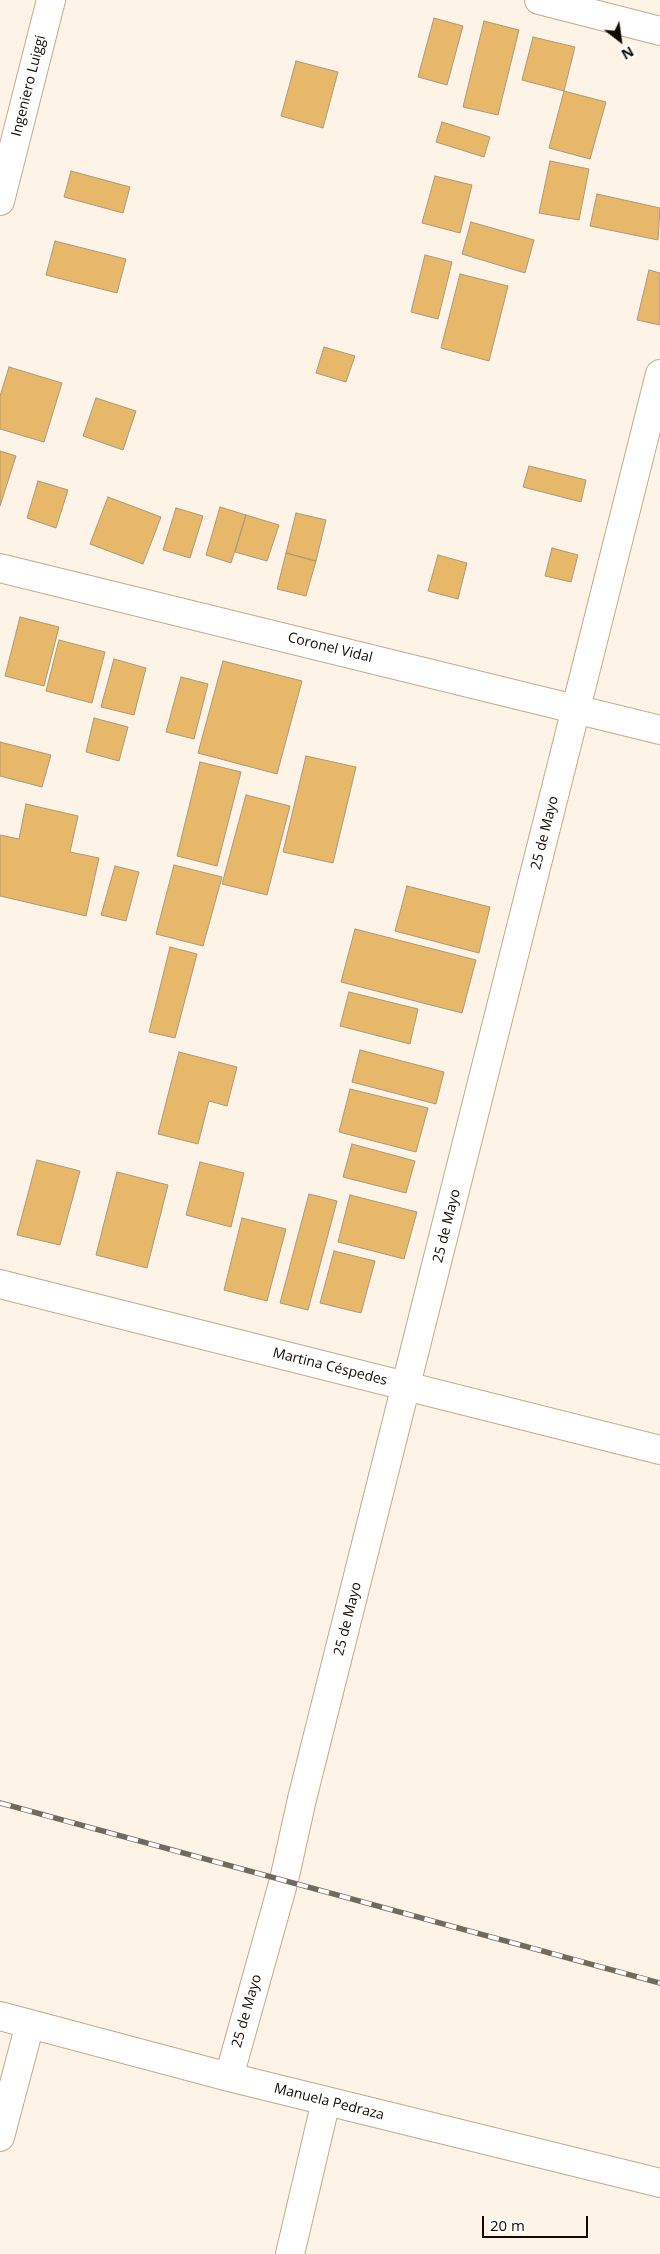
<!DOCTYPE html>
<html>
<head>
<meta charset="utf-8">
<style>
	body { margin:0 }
	#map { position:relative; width:660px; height:2254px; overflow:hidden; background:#fdf4e7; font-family:"Open Sans",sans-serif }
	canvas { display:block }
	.north { position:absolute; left:595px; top:15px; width:50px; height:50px; -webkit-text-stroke:4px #fff; paint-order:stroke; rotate:150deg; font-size:14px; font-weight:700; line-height:20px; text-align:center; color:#110a02 }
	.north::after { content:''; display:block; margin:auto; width:18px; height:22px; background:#110a02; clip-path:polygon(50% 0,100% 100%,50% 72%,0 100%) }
	.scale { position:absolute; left:482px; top:2216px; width:106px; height:22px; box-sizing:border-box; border:2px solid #110a02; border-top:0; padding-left:6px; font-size:15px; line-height:18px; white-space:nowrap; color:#110a02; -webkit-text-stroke:4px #fff; paint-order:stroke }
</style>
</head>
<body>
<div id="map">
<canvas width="660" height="2254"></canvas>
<div class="north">N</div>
<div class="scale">20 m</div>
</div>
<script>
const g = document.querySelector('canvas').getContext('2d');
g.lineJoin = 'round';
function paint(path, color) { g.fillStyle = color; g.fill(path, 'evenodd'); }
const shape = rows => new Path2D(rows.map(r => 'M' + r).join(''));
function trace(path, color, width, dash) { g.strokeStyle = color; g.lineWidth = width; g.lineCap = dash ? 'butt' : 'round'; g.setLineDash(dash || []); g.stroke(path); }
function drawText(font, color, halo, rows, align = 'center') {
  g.font = font + ' "Open Sans",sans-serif'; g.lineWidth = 4.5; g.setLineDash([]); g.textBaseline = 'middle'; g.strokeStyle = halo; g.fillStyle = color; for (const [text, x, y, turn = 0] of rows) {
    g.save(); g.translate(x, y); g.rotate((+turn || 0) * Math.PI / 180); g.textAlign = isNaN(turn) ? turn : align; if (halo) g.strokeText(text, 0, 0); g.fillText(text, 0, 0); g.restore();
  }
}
const building = shape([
	[434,18,463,26,447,85,418,77,434,18],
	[484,21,519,30,498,115,463,107,484,21],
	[533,37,575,47,564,91,522,80,533,37],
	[296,61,338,72,323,128,281,116,296,61],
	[564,91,606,102,590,159,549,148,564,91],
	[442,122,490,137,484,157,436,142,442,122],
	[550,161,589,169,579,220,539,213,550,161],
	[71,171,130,187,123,213,64,197,71,171],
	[435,176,472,185,460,233,422,223,435,176],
	[597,194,660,208,658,240,590,226,597,194],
	[471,222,534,240,525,273,462,254,471,222],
	[55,241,126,259,117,293,46,275,55,241],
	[425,255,452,262,438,319,411,312,425,255],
	[649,270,660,273,660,325,637,320,649,270],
	[460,274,508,286,489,361,441,348,460,274],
	[324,347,355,356,346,382,316,373,324,347],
	[9,367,62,383,44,442,0,429,0,396,9,367],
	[96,398,136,411,123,450,83,436,96,398],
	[0,451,16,456,0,506,0,451],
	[529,466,586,480,581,502,523,487,529,466],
	[38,481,68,490,56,528,27,518,38,481],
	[108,497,161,517,143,564,90,544,108,497],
	[220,507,246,515,231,563,206,555,220,507],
	[176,508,203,516,190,558,163,550,176,508],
	[296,513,326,520,316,561,286,553,296,513],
	[246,515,279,525,267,561,235,552,246,515],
	[552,548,578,555,571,582,545,576,552,548],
	[286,553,316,561,306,596,277,589,286,553],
	[438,555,467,563,458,599,428,591,438,555],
	[20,617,59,627,44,686,5,676,20,617],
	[59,640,105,652,92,703,46,691,59,640],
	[114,659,146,668,134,715,101,707,114,659],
	[223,661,302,681,277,774,198,753,223,661],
	[181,677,208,684,194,739,166,732,181,677],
	[94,718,128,727,119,761,86,752,94,718],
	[0,742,51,755,42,787,0,776,0,742],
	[306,756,356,767,333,863,283,852,306,756],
	[200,762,241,772,217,866,177,856,200,762],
	[246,795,290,806,267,895,222,884,246,795],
	[26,804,78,816,70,852,99,858,86,916,0,896,0,835,19,839,26,804],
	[174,865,222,877,203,946,156,934,174,865],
	[115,866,139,872,126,921,101,915,115,866],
	[407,886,490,907,479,953,395,931,407,886],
	[355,929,476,960,462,1013,341,982,355,929],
	[170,947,197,954,175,1038,149,1032,170,947],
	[349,992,418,1009,410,1044,340,1026,349,992],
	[360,1050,444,1072,436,1104,352,1082,360,1050],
	[179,1052,237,1067,227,1106,209,1101,198,1144,158,1134,179,1052],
	[350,1089,428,1108,416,1152,339,1132,350,1089],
	[352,1144,415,1161,406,1193,343,1177,352,1144],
	[37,1160,80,1171,60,1245,17,1235,37,1160],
	[200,1162,244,1173,231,1227,186,1215,200,1162],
	[117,1172,168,1185,147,1268,96,1255,117,1172],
	[309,1194,337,1201,308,1310,280,1303,309,1194],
	[350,1195,417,1212,404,1259,338,1242,350,1195],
	[242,1218,286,1229,267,1301,224,1290,242,1218],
	[334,1251,375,1261,361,1313,320,1303,334,1251]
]);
paint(building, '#e7b86a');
trace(building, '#ac9879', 1);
const street = shape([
	[539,0,660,31],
	[0,201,51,0],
	[0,568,660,730],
	[0,1284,660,1450],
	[0,2016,229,2077,660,2183],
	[229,2077,284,1880,302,1799,660,374],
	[0,2137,30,2024],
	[290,2254,326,2101]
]);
trace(street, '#bfab8b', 30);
trace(street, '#fff', 28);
const rail = shape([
	[0,1803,660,1983]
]);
trace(rail, '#716a5f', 5.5);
trace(rail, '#fff', 4, [11]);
drawText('14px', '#110a02', '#fff', [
	["Ingeniero Luiggi",29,86,-76],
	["Coronel Vidal",330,648,14],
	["25 de Mayo",545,833,-76],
	["25 de Mayo",447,1226,-76],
	["Martina Céspedes",330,1367,14],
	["25 de Mayo",348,1619,-76],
	["25 de Mayo",247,2011,-74],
	["Manuela Pedraza",329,2102,14]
]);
</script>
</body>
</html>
